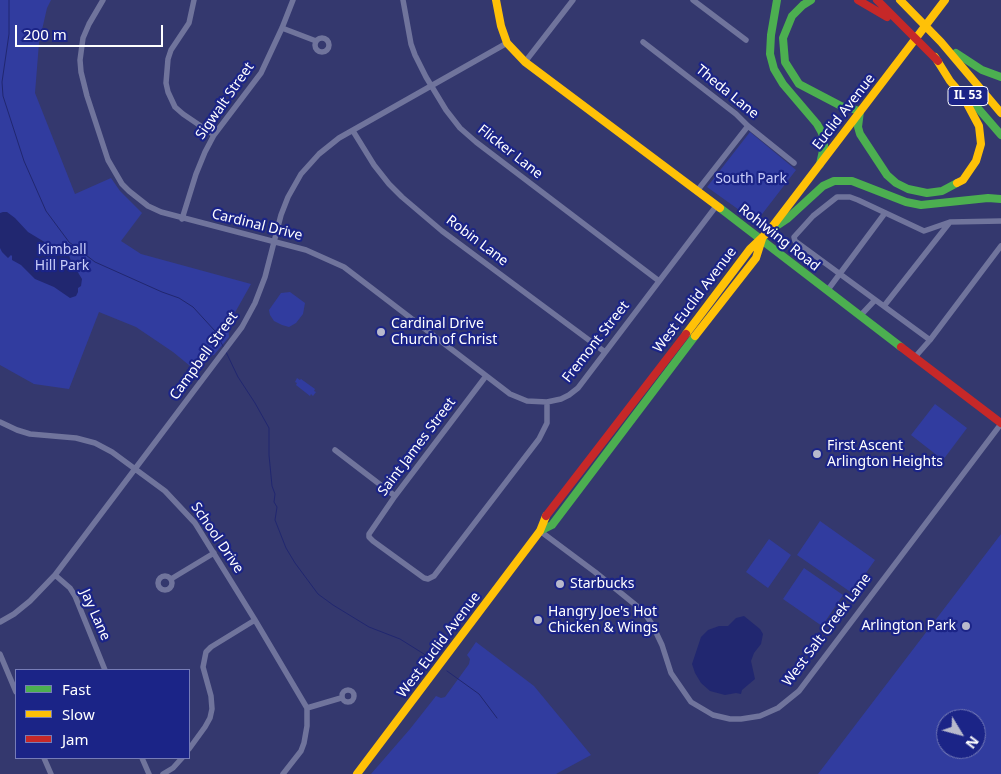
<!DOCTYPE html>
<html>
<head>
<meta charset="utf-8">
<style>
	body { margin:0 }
	#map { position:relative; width:1001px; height:774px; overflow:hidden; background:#34386e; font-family:"Noto Sans",sans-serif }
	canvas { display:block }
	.legend { position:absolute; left:15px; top:669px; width:175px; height:90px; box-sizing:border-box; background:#1b2487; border:1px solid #767cb7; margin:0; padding:6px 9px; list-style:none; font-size:15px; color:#fff }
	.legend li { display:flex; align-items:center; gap:10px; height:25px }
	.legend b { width:25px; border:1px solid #767cb7 }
	.north { position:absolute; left:936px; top:709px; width:50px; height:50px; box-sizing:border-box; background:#1b2487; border:1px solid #767cb7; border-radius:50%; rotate:127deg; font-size:14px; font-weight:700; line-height:20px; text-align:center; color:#fff }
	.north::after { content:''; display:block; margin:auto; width:18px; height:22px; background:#b8b9cc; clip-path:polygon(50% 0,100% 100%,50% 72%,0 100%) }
	.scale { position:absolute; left:15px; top:25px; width:148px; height:22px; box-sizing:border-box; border:2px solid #fff; border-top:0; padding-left:6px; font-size:15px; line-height:18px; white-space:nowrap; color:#fff; -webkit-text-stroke:4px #1b2487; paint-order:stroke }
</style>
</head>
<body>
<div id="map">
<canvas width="1001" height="774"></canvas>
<ul class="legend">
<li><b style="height:6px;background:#4caf50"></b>Fast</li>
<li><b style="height:6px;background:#ffc107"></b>Slow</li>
<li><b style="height:6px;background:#c62828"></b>Jam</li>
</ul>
<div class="north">N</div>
<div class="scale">200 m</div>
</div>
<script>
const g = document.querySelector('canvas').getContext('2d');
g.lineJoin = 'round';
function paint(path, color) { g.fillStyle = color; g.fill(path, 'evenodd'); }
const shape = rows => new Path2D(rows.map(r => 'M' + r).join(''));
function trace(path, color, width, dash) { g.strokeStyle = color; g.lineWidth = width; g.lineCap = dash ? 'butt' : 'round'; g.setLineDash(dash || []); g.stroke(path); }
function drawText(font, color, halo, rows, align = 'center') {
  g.font = font + ' "Noto Sans",sans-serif'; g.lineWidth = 4.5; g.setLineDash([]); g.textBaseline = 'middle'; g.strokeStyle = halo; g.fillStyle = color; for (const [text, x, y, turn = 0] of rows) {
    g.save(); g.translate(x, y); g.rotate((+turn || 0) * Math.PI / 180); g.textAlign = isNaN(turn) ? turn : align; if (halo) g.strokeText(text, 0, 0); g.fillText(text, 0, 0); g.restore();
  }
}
paint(shape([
	[0,0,51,0,47,8,39,43,35,93,75,194,111,178,120,191,142,213,121,241,141,254,251,284,228,325,229,337,214,355,207,356,195,370,173,352,136,327,99,312,69,389,34,384,0,365],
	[750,132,796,170,756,222,707,187],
	[290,292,305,303,303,314,296,323,289,327,282,325,274,321,270,315,269,310,281,293],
	[297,378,300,380,301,379,315,389,314,391,316,392,313,396,311,394,310,396,296,385,297,383,295,382],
	[935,404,967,428,943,460,911,435],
	[820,521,875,560,852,593,797,555],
	[1001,534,1001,774,818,774],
	[946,719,976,719,976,749,946,749],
	[769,539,791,555,768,588,746,572],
	[804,568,843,595,822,626,783,599],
	[476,642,534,686,591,755,556,774,371,774,410,729,436,696,441,698,445,697,469,664,470,659,467,655]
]), '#313c9f');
paint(shape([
	[3,212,7,212,15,218,28,232,66,255,69,255,71,261,82,279,81,286,78,288,78,292,76,296,70,298,54,287,35,279,21,265,12,260,12,256,11,255,8,258,2,252,0,248,0,213],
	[744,616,760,629,763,634,761,644,754,653,751,661,755,679,742,690,741,694,736,693,725,695,710,691,701,683,695,673,692,664,701,637,708,630,719,626,728,626,736,618]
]), '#212770');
trace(shape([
	[9,0,9,34,2,82,3,96,24,161,46,211,69,242,95,262,162,292,179,298,193,307,215,331,224,348],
	[226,352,238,377,255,403,269,428,269,455,272,486,275,494,274,502,277,507,275,520,286,548,295,563,318,594,333,605,369,627,400,639,432,659],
	[447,671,479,694,497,718]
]), '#212770', 1);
trace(shape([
	[103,0,89,24,83,38,80,60,81,72,87,96,108,160,122,184,129,191,148,206,161,212,306,250,344,267,510,394,527,401,547,402],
	[194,0,189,23,171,50,168,59,166,83,168,92,175,107,183,114,214,135],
	[403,0,411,44,415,55,426,77,446,110,460,128,476,142,659,281],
	[693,0,746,40],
	[282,28,316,41],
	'315 45a7 7 0 1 1 14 0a7 7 0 1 1-14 0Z',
	[643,42,736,114,748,126,794,163],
	[525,62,573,0],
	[353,131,374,165,389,184,402,197,442,231,605,352],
	[697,191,748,126],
	[182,219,196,174,205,152,214,135,261,73,282,28,293,0],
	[827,291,885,213],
	[884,306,950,222,1001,221],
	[860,316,875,300],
	[930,340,795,241,794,237,813,216,837,197,850,197,858,200,924,231,950,222],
	[915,357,930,340,1001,246],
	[486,376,395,496,369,534,369,537,373,541,424,578,428,579,434,576,539,439,547,423,547,402,561,399,569,395,578,388,717,205],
	[0,422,17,430,30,434,76,438,95,443,112,452,165,491,195,523,255,620,307,708,307,726,304,743,301,751,283,774],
	[335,450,395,496],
	[540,531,595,572,643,611,652,624,662,645,671,673,691,702,713,715,730,719,741,719,760,716,778,708,799,691,1001,424],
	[55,575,70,588,75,596,105,670],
	'158 583a7 7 0 1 1 14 0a7 7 0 1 1-14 0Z',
	[171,579,214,553],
	[0,622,14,614,30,601,55,575,242,327,255,303,265,277,281,215,288,197,301,174,319,154,339,138,507,43],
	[0,654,16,692],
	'342 696a6 6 0 1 1 12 0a6 6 0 1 1-12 0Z',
	[307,708,341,698],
	[189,749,205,727,210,718,212,709,211,696,203,667,206,652,211,647,255,620],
	[44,758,51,774],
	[142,758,149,774],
	[163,774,173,768,182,758]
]), '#70749c', 5.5);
trace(shape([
	[777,0,771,35,770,54,774,69,783,84,817,124,821,131,824,138,824,146,820,164],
	[811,0,803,5,792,16,783,38,785,62,799,84,841,106,860,111,858,127,860,134,887,175,896,183,908,189,927,193,942,191,957,183],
	[956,53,982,70,1001,77],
	[970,99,1001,135],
	[720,208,901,347],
	[769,231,787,219,823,186,834,181,852,181,906,202,921,205,988,198,1001,199],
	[540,531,552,525,695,336]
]), '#4caf50', 8);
trace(shape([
	[496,0,501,26,507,43,525,62,720,208],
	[900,0,941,42,1001,113],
	[935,57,950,81,963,96,979,126,981,144,976,161,963,180,957,183],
	[686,334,750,249,769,231,945,0],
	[695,336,756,258,762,239],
	[357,774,540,531,546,516]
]), '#ffc107', 8);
trace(shape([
	[858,0,887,17],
	[877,0,938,61],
	[901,347,1001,423],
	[546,516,686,334]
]), '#c62828', 8);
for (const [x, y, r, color] of [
	[381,332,5,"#b8b9cc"],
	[817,454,5,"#b8b9cc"],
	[560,584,5,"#b8b9cc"],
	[538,620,5,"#b8b9cc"],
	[966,626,5,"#b8b9cc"]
]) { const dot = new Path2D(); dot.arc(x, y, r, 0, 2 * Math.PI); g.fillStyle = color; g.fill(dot); trace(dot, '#1b2487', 2); }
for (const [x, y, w] of [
	[968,96,40]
]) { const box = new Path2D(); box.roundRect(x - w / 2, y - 9.5, w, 19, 4); g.fillStyle = '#1b2487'; g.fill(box); trace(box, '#fff', 1); }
drawText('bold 12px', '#fff', null, [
	["IL 53",968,96]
]);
drawText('14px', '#fff', '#1b2487', [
	["Theda Lane",727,92,39],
	["Sigwalt Street",225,101,-55],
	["Euclid Avenue",844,112,-52],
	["Flicker Lane",510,152,38],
	["Cardinal Drive",257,225,14],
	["Rohlwing Road",779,238,38],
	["Robin Lane",477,241,37],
	["West Euclid Avenue",695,300,-53],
	["Fremont Street",596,342,-52],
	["Campbell Street",204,356,-54],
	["Saint James Street",417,447,-53],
	["School Drive",217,538,56],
	["Jay Lane",95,615,66],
	["West Salt Creek Lane",827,630,-53],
	["West Euclid Avenue",439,645,-53]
]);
drawText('14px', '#c9cdf9', '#1b2487', [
	["South Park",751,179],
	["Kimball",62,250],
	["Hill Park",62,266]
]);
drawText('14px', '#fff', '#1b2487', [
	["Cardinal Drive",391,324],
	["Church of Christ",391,340],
	["First Ascent",827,446],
	["Arlington Heights",827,462],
	["Starbucks",570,584],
	["Hangry Joe's Hot",548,612],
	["Chicken & Wings",548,628],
	["Arlington Park",956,626,"right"]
], 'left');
</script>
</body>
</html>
